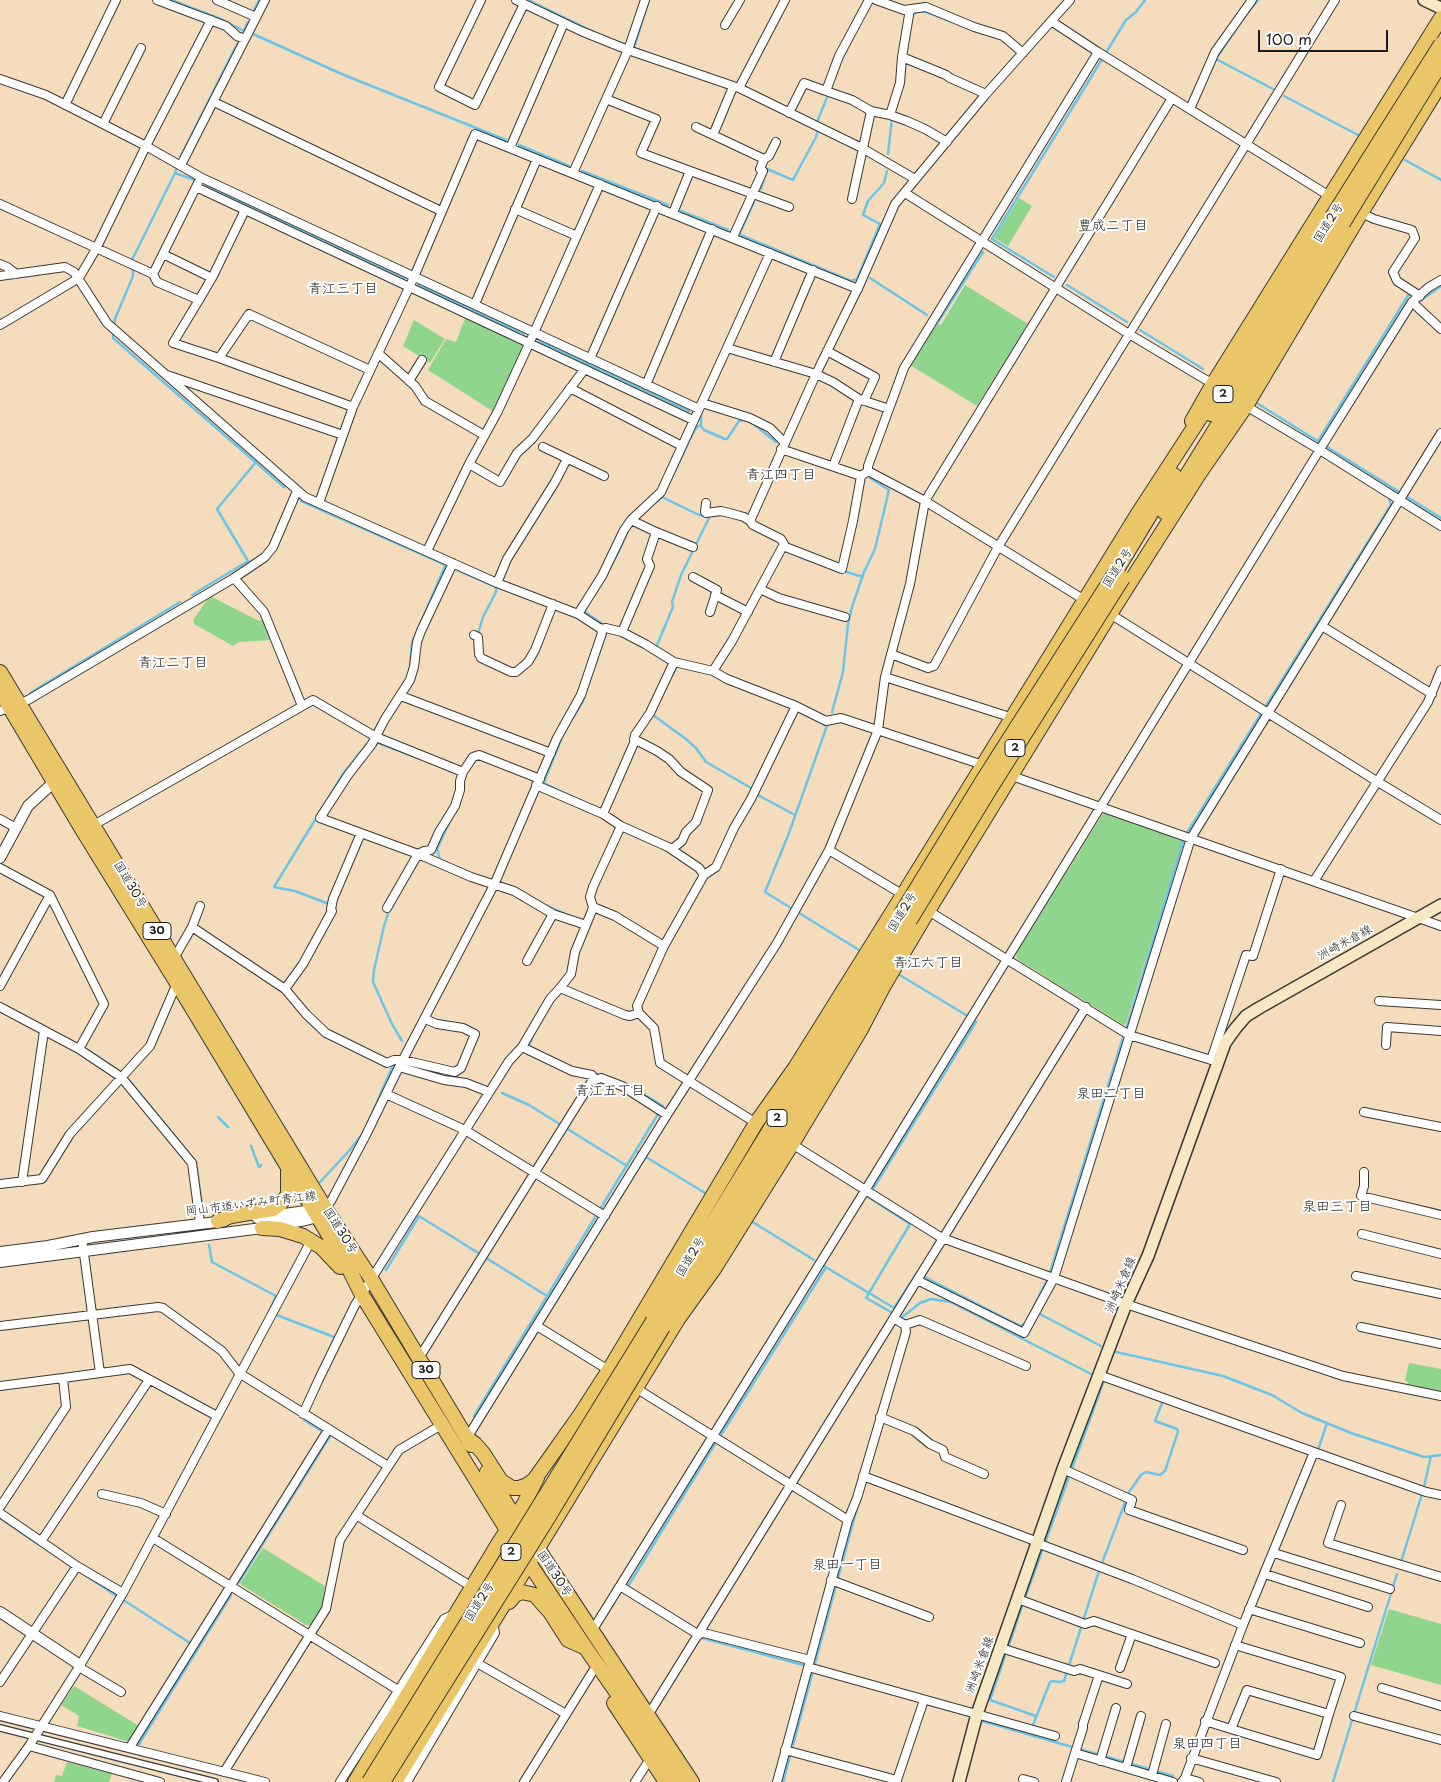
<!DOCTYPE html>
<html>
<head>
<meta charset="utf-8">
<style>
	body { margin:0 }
	#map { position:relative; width:1441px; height:1782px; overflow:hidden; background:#f4dcbd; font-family:"Playpen Sans",sans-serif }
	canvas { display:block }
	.scale { position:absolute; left:1258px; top:30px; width:130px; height:22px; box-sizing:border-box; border:2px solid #1c1c1c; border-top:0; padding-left:6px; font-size:15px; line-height:18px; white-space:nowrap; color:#1c1c1c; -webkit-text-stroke:4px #fff; paint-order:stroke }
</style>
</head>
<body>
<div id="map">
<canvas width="1441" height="1782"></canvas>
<div class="scale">100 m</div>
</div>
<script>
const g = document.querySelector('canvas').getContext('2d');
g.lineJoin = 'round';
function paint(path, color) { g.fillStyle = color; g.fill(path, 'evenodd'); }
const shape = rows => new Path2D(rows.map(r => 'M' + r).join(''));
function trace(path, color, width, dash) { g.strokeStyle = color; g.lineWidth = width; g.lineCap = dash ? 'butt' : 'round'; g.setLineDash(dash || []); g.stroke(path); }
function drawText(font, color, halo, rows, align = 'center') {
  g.font = font + ' "Playpen Sans","Klee One",sans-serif'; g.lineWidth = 4; g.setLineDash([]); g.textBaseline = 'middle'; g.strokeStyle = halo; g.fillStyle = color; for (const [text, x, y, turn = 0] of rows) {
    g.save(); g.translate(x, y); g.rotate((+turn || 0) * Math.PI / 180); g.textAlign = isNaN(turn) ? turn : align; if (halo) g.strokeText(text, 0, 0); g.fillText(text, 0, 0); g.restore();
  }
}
paint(shape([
	[1019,198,1032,206,1008,246,994,238],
	[965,285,1028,324,977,406,910,365,937,323,941,325],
	[466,316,523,343,524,348,494,412,428,370,446,339,456,342],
	[414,320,445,339,430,363,403,346],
	[212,597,259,621,262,619,272,640,239,642,233,646,194,624,193,620,208,599],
	[1107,813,1183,839,1125,1026,1017,959,1016,954,1102,815],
	[1409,1363,1441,1369,1441,1392,1407,1385,1408,1382,1405,1380],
	[263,1548,325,1586,322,1607,310,1625,306,1625,240,1584],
	[1389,1609,1441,1624,1441,1685,1371,1665],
	[74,1686,139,1726,131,1739,126,1741,77,1726,79,1716,61,1705],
	[67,1762,112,1774,109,1782,54,1782,56,1775,62,1776]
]), '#90d58d');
trace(shape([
	[171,0,221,19,244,31],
	[528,0,594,32],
	[254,10,259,0],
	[1248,12,1258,0],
	[912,15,918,11,926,12,982,33],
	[1237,27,1216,59,1273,89],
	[244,30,248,22],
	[253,34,344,75,506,140],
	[613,40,650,54],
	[634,48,649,0],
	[841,60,847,50],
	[1284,96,1358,135],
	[817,122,829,93],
	[519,145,569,166],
	[888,154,892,118],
	[181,156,237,44],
	[1405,160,1441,180],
	[177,166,175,173,195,180],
	[582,171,668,205],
	[175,173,132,260,133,276,115,319,113,338,284,487],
	[206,185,405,278],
	[761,189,767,169,793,180,816,137,818,130],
	[681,211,728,230],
	[738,234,851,281,857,279,880,224,863,215,868,201,884,183,887,171],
	[739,235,754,202],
	[1054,277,992,239,1126,20,1136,12,1145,0],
	[870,278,927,315],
	[418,285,525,334],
	[1067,285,1127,322],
	[1419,300,1420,301,1441,286],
	[938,322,983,252],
	[1140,330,1203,369],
	[539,341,689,411],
	[1255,402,1441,518],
	[701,415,701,426,704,430,725,439,727,439,739,421,745,420,751,422,776,442],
	[1318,441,1409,294,1411,295],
	[662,497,699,515,706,516],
	[301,501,496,587,496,592,483,617,478,634],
	[656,502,663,496,694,431,697,427,701,425],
	[800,557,811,561],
	[843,571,863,577],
	[600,586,619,551,629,528],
	[192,595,248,561,217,509,256,462],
	[586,607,585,612,601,623],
	[657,645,673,607,672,602,681,575,710,516],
	[410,668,412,643,445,566],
	[672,676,677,666],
	[30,693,180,602],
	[655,710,653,715,686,739,696,748,706,762,751,788],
	[832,712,843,672,848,624,852,607,864,572,875,549,889,490,870,478],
	[572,719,582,703,606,633],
	[828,723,789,833,765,892,859,950],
	[565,730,544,782,547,785,596,808],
	[376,742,418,758],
	[756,794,795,815],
	[440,860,437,849,451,819],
	[329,904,295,891,274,887,343,774,370,740,379,722],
	[545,905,567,915],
	[390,908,384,926,374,970,373,982,392,1024,402,1041],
	[898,974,966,1015],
	[0,1003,34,1021],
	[1127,1026,1183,842,1188,831,1391,505,1389,498,1395,489],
	[533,1035,529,1046,540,1052],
	[89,1051,118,1070],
	[464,1079,483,1086],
	[129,1080,196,1162,203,1211],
	[502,1093,529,1105,627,1166],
	[218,1117,228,1127],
	[368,1123,393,1065],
	[251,1146,257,1162,259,1167,261,1165],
	[636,1151,705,1193],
	[320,1182,348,1152,364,1132],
	[873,1189,976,1022,975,1021],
	[868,1196,868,1197,910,1224,866,1298,907,1321],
	[751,1221,814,1260],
	[209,1245,212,1262,276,1296,269,1312],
	[824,1266,894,1308,917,1273,1020,1326,1025,1324,1032,1310,1101,1346],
	[386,1270,419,1216,547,1296],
	[1050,1272,1123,1037],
	[1032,1310,1047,1280],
	[274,1314,334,1337],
	[901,1318,920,1303,931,1299,951,1302,1091,1374],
	[1112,1351,1223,1376,1272,1395,1302,1413,1351,1433,1424,1457,1441,1455],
	[474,1416,663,1106,627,1084,594,1073],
	[721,1435,826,1267],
	[1318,1450,1327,1423],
	[1424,1487,1431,1456],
	[0,1518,38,1544],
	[1401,1562,1422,1494],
	[85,1575,115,1595],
	[239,1582,330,1436,304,1420,304,1419],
	[627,1588,715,1444],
	[1025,1598,1094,1408,1104,1380,1103,1380],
	[125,1601,193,1645],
	[1250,1617,1311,1470],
	[702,1638,807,1666],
	[1009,1645,1022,1606],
	[1005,1656,990,1700,1036,1716],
	[924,1703,970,1716],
	[982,1721,1173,1776],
	[1033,1725,1050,1682,1052,1681,1059,1682,1064,1681,1099,1571,1129,1492,1141,1475,1146,1472,1160,1475,1165,1471,1178,1432,1177,1429,1155,1421,1162,1403],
	[139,1744,231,1595],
	[783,1782,857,1508],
	[1333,1782,1397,1574]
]), '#6ac5e8', 2.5);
const pedestrian = shape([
	[0,1728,215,1782]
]);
const minor = shape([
	[157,0,226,26,237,36,245,39],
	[217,0,256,17],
	[481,0,439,87,475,105,524,4],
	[516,0,581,31,628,50,739,88,862,148,915,179],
	[876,0,904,10,926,7,974,27,1003,36,1023,53],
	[1051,21,1098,52,1331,197],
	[725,25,740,0],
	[902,57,946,75,950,78,986,94],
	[0,79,46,95,146,146,202,178,699,409],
	[739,88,785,0],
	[826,91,852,100,871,111,890,115,907,121,925,129,947,142],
	[606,99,656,119,641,153,789,207],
	[214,102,441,211],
	[65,105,116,0],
	[1190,109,1215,52,1252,0],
	[789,113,804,83,826,91,839,56,869,0],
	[890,115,900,83,902,57,910,9],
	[103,124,141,48],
	[696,127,764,159,760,169,763,171,733,237],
	[713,135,733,87],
	[510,148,564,23],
	[764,159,769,156,776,142],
	[181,165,265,0],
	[573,173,628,50,645,0],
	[196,187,693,420],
	[905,193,1129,334,1213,384],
	[852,199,871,111],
	[0,204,153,274,157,282,199,300,173,343,219,358,249,314,370,370],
	[515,209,577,236],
	[1359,212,1374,219,1412,230,1415,238,1393,272,1397,281,1420,296],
	[673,213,690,171],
	[163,254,212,278],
	[0,264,7,267,16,274],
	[153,274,198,183],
	[0,276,65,267,74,272,107,323,305,497,497,583,578,614,601,629,606,628,622,632,645,644,674,662,713,671,727,679,796,706,826,721,841,718,986,766],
	[199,300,213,276,245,210],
	[1412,302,1441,329],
	[475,304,537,159],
	[0,325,79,278,96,249,146,146,211,20],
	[727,348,770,253],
	[827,351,875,377,864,401],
	[378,353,415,386,425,401,484,435],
	[219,358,353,407],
	[590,359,657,206],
	[774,362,813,270],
	[167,375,343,435],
	[409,381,422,360],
	[646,385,712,229],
	[570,388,682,446],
	[702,403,750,418,770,428,784,442],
	[1246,406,1320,450,1441,526],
	[543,447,604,476],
	[781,449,861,476],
	[835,461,859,399],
	[469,464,500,482,517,453,532,439,584,370],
	[319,503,353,407,414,277,475,134,858,289],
	[706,503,705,512,706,513,721,511,733,514,744,517,750,521],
	[631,520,656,532,693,547],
	[783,546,842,569,853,521,861,476,868,471],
	[427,551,469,464,498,411,529,344,600,184],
	[453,563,421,631,417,642,414,667,410,680,385,719,372,744,348,775,320,818,418,854,471,877,514,891,553,914,586,925],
	[693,577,717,590,710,612],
	[234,578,264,612,302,706],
	[497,583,507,559,555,482,567,459],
	[760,589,779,598,845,617],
	[715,595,748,612],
	[1086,601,925,501,868,471,868,466,904,368,1098,52],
	[1107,612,1378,782,1441,820],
	[578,614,602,576,624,530,631,520,661,492,727,348,816,374,833,382,859,399,889,409],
	[1322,626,1432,694],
	[622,632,650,566,647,559,656,532],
	[474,635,478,637,479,654,481,658,511,672,516,672,528,662,535,650,553,604],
	[891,654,928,668,934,666,998,547,1335,0],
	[713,671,732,641,784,544,781,539,753,525,750,521,816,374,860,284,895,204,986,94,1070,0],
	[885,677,1013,718],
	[401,696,551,753],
	[0,711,28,700,234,578,265,557,273,547,297,491],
	[634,739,657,751,669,759,681,772,708,790,696,822,686,832,682,841,672,849],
	[1009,775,1441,926],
	[536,785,603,814,621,826,668,847,699,868,704,875],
	[603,814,634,743,635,735,650,713,674,662],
	[0,819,16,828],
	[92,826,313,700,376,737,463,772,473,757,479,755,540,779],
	[829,850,905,896],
	[0,868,50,895,104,1004,79,1049],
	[1314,881,1428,702,1441,670],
	[593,907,615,916,664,946],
	[387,908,418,854,424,851,431,850,439,832,455,806,460,790,460,781,463,772],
	[927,910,1129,1035,1218,1062],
	[192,927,200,906],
	[173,960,192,927,285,989,306,1014,326,1033,387,1063,394,1060,403,1060,455,1072,461,1068,475,1034,463,1028,437,1024,425,1019],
	[527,961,553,914],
	[0,986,50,895],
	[560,988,625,1015,630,1016,639,1013],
	[285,989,303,964,332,911,331,909,333,899,361,833],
	[1379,1001,1441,1005],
	[0,1007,79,1049,121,1077,192,1163,200,1223],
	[1386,1045,1387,1027,1441,1031],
	[522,1047,572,1071,592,1075,595,1080],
	[1211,1060,1246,955,1253,956,1281,869],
	[399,1067,444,1080,466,1083,489,1092],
	[386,1094,465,1130,605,1216],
	[1364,1112,1441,1127],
	[756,1123,660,1063,654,1028,639,1013,637,1006,664,946,704,875,716,867,734,828,751,799,796,706],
	[792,1144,942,1238,1126,1304,1343,1376,1441,1396],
	[1364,1172,1364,1186,1361,1196,1441,1215],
	[22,1182,44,1031],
	[0,1184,42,1179,70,1134,150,1046,177,983],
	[325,1208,331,1201,366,1135,399,1067,494,885,557,738,581,695,602,633,601,629],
	[1362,1234,1441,1254],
	[82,1239,100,1373],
	[1356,1276,1441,1294],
	[917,1280,1024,1333,1054,1278,1191,838,1441,433],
	[905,1325,920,1320,1026,1366],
	[0,1326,158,1307,163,1308,222,1351,239,1373,388,1466],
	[537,1326,610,1371],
	[1361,1327,1441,1344],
	[419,1358,592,1081,601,1078,622,1086,667,1115],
	[1099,1375,1314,1452,1243,1625,1185,1778,1182,1782],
	[63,1378,130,1369,217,1416],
	[0,1386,63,1378,66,1407,0,1507],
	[634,1387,848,1520],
	[303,1414,318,1381,355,1305,509,1061,522,1047,550,999,560,988,571,974,575,952,591,913,593,907,590,897,593,887,621,826],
	[880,1417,914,1431,930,1444,943,1450,945,1457,984,1474],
	[467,1438,667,1115,777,943,829,850,878,730,885,677,910,584,925,501,1172,98],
	[1314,1452,1426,1492,1441,1495],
	[1063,1469,1132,1500,1129,1510,1243,1550],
	[863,1476,1038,1542],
	[102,1494,141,1503,166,1514],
	[1341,1505,1328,1543,1441,1577],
	[0,1513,77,1566,123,1593],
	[356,1515,472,1587],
	[153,1538,398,1690],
	[42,1540,149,1380],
	[1037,1543,1132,1579,1243,1625],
	[1274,1553,1390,1589],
	[1265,1574,1368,1607],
	[831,1580,929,1617],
	[620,1586,699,1635],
	[1018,1599,1085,1624,1094,1621,1215,1663],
	[1249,1609,1360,1643],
	[592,1631,866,1189,1322,446,1412,302,1429,287,1441,280],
	[700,1632,810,1660],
	[1235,1645,1341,1677,1329,1714],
	[1001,1648,1074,1671,1080,1669,1127,1684],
	[477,1663,566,1714],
	[79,1667,121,1692],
	[808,1667,1055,1736],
	[1120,1668,1132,1634],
	[0,1682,77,1566],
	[1382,1688,1441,1706],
	[652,1709,1086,1007],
	[0,1716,265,1782],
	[1354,1716,1441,1740],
	[1205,1721,1231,1729,1317,1755,1329,1714,1247,1690,1231,1729],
	[29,1746,160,1782],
	[130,1747,328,1430],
	[785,1750,897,1780,924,1700],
	[1075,1753,1083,1728,1083,1724,1099,1675],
	[1191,1758,1276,1782],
	[1100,1761,1116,1708],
	[1126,1768,1141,1716],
	[224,1772,326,1609,340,1540,399,1450,443,1424],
	[1152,1775,1166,1724],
	[1185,1778,1199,1782],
	[1023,1779,1034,1782],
	[3,1782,29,1746,79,1667,123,1593,311,1241],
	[340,1782,444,1619,455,1614],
	[407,1782,495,1633,493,1622],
	[524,1782,593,1671],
	[635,1782,650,1759],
	[777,1782,848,1520,857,1498,906,1332,905,1325,895,1319],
	[1066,1782,1075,1753,1173,1782]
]);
const tertiary = shape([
	[0,858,28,806,54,782],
	[257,1218,319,1209],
	[0,1252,48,1246,93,1237,225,1221],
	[0,1262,262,1228,306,1220,317,1217,321,1212],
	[0,1612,80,1665]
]);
const secondary = shape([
	[1424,0,1441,8],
	[959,1782,977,1714,1063,1469,1126,1304,1148,1256,1225,1043,1235,1029,1246,1016,1259,1008,1441,905]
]);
const trunk = shape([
	[1211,414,1332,217],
	[1192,421,1213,384,1441,18],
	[1164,512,1343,223],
	[1115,573,1174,475],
	[0,672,325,1208,372,1280,471,1445],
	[0,691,83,831,177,983,348,1267,362,1295,507,1530,585,1647,679,1782],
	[218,1221,231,1216,273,1209,279,1205,288,1195,288,1171],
	[262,1228,280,1229,303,1236,321,1247,340,1267],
	[653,1321,890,933],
	[665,1323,863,1002,910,920],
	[467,1438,475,1444,483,1453,501,1481,512,1488,519,1488,527,1485,534,1480,544,1466,580,1415,609,1370,756,1123,795,1068,903,895,1139,512,1202,415,1215,406],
	[487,1472,515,1518,538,1549,692,1782],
	[509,1602,515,1595,522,1592,535,1595,550,1612,568,1640,584,1647],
	[614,1703,666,1782],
	[355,1782,498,1544,524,1504,537,1478],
	[395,1782,678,1319,714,1269,792,1144,860,1031,883,987,928,911,1110,614,1199,474,1246,406,1361,213,1441,83]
]);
trace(pedestrian, '#3c3934', 8);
trace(minor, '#3c3934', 10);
trace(tertiary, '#3c3934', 12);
trace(secondary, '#3c3934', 14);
trace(trunk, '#3c3934', 16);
trace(pedestrian, '#fff', 5.5);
trace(minor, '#fff', 8);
trace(tertiary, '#fff', 10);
trace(secondary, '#f7e8c3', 11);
trace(trunk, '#ebc669', 14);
const trunkBridge = shape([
	[1332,217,1441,44],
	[1343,223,1441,63],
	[901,914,983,780,1115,573],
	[910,920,990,789,1123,578],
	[369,1782,653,1321],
	[383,1782,548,1518,663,1327]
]);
trace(trunkBridge, '#3c3934', 16, []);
trace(trunkBridge, '#ebc669', 14);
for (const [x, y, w] of [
	[1223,394,20],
	[1015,748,20],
	[157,931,28],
	[777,1118,20],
	[426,1370,28],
	[511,1552,20]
]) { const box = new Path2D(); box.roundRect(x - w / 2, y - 8.5, w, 17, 4); g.fillStyle = '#fff'; g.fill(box); trace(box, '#1c1c1c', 1); }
drawText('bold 11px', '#1c1c1c', null, [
	["2",1223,394],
	["2",1015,748],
	["30",157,931],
	["2",777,1118],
	["30",426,1370],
	["2",511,1552]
]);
drawText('12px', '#1c1c1c', '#fff', [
	["国道2号",1329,223,-58],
	["国道2号",1118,568,-58],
	["国道30号",130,885,59],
	["国道2号",903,912,-59],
	["洲崎米倉線",1345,943,-29],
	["岡山市道いずみ町青江線",251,1204,-7],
	["国道30号",340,1231,57],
	["国道2号",691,1257,-59],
	["洲崎米倉線",1121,1285,-67],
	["国道30号",554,1574,56],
	["国道2号",480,1602,-58],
	["洲崎米倉線",980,1665,-70]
]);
drawText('14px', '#1c1c1c', '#fff', [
	["豊成二丁目",1113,226],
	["青江三丁目",343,289],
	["青江四丁目",781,475],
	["青江二丁目",173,663],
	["青江六丁目",928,963],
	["青江五丁目",610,1091],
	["泉田二丁目",1111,1094],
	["泉田三丁目",1337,1207],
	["泉田一丁目",847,1565],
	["泉田四丁目",1207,1744]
]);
</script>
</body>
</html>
